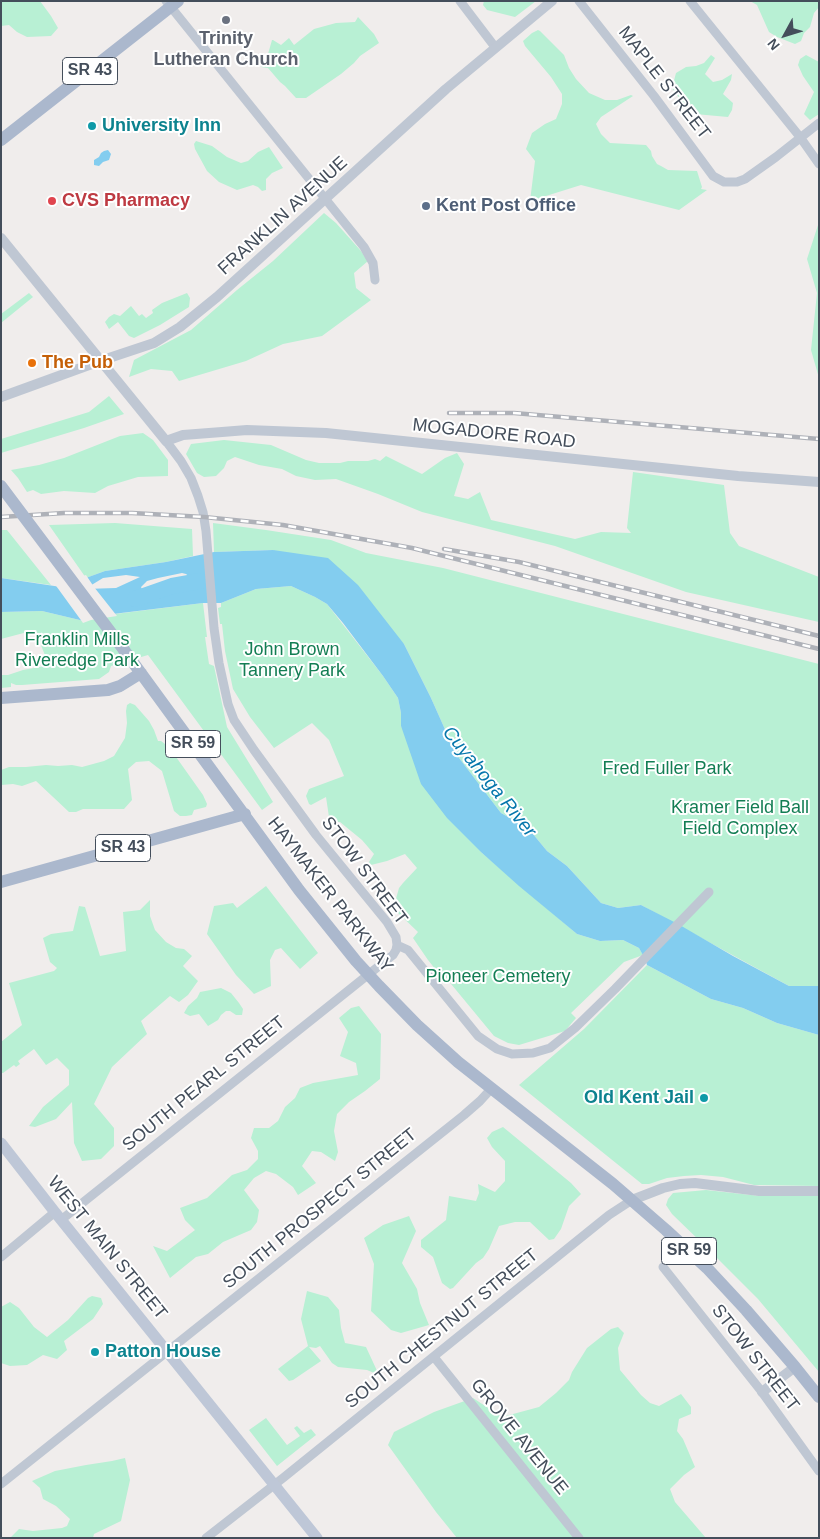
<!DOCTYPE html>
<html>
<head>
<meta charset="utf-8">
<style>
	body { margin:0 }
	#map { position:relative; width:820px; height:1539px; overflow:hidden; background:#f0edec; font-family:Helvetica,sans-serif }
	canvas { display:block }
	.frame { position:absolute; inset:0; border:2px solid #444e5b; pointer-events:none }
	.north { position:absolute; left:760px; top:10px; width:50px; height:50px; -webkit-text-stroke:4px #fff; paint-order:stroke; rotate:231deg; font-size:14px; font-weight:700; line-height:20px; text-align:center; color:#444e5b }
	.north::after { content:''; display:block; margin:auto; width:18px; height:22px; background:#444e5b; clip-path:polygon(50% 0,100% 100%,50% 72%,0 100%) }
</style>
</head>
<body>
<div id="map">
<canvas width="820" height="1539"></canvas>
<div class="frame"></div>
<div class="north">N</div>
</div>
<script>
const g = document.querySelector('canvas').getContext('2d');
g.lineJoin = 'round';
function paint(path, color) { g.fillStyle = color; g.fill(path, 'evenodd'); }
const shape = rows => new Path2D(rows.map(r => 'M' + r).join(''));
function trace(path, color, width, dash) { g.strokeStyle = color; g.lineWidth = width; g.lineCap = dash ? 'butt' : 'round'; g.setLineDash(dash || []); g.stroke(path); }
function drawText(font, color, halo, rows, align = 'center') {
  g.font = font + ' Helvetica,sans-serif'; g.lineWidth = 4; g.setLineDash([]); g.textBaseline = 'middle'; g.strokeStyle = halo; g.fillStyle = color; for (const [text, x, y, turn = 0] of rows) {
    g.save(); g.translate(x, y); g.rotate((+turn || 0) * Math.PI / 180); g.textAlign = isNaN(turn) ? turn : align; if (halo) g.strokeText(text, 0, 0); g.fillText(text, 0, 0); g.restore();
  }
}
paint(shape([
	[1,1,40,1,51,16,58,28,51,36,27,37,17,32,9,25,1,26],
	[484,1,536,1,515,17,487,10,483,5],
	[750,1,819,1,819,7,814,13,810,27,804,33,801,41,795,44,777,37,769,32,757,5],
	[358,17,374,34,379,43,360,56,354,63,341,74,306,98,296,98,285,86,280,82,268,68,261,67,268,54,272,40,273,40,281,45,289,38,294,45,314,29,336,23,355,22],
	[538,30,540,31,564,55,569,68,576,79,589,93,605,100,617,100,631,95,633,96,601,117,596,124,601,134,610,143,646,145,651,151,652,156,657,164,661,166,668,170,697,171,702,187,701,189,707,190,679,210,581,185,530,201,535,161,526,149,532,133,545,124,556,119,562,104,562,94,551,77,525,46,523,41,532,33],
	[711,55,715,58,705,74,713,82,722,80,732,74,731,80,723,94,733,103,732,110,728,117,695,114,680,99,672,88,676,73,686,67,696,66,704,63],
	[806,55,819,62,819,114,810,120,804,114,814,92,803,76,798,65,800,59],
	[196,141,212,146,227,157,241,163,248,161,258,152,269,147,283,168,272,173,266,179,266,190,262,191,258,187,253,185,237,190,219,182,207,171,195,149,194,144],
	[324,213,336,223,361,251,368,261,354,273,356,288,371,300,322,336,283,344,246,361,179,381,172,371,151,369,129,377,134,360,191,330,237,290,273,261],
	[819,222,819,378,811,350,817,293,807,259],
	[29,293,33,297,1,323,1,314],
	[187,293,190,298,189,307,160,325,134,338,129,336,118,322,109,329,105,322,109,317,114,314,120,316,131,306,139,316,142,314,146,318,153,313,152,310,162,303],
	[109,396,124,414,84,428,1,453,1,439,89,412],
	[143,433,153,440,168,460,168,476,138,477,108,486,95,493,64,491,41,494,33,490,27,492,18,478,11,470,39,465,64,458,120,436],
	[224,440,271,445,306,460,319,463,340,463,348,461,368,461,375,459,380,461,386,456,422,474,445,458,457,453,464,464,454,496,468,499,480,492,491,520,575,539,601,532,631,533,627,528,633,472,724,485,730,533,739,546,819,577,819,622,686,592,555,546,422,512,378,494,336,479,315,480,296,476,282,469,259,465,235,457,227,461,224,468,216,476,204,477,197,473,186,454,191,444],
	[115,523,192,529,193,556,166,562,105,571,86,578,49,525],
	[213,523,266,530,331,540,366,553,443,568,819,664,819,986,789,986,641,905,618,908,601,903,567,866,547,851,528,828,501,813,456,754,431,698,404,644,273,550,214,552],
	[1,530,7,530,51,585,1,578],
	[291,586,315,597,327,604,383,676,398,698,401,713,401,726,482,853,577,934,600,941,623,940,639,948,643,955,624,962,571,1013,576,1018,565,1031,519,1045,508,1043,494,1036,442,973,440,975,428,960,413,938,418,932,396,911,394,906,399,888,403,883,417,868,405,854,387,861,371,865,369,862,374,854,362,840,340,822,335,822,329,817,326,797,311,805,309,804,306,796,309,789,344,776,329,740,312,723,274,748,250,717,233,689,225,651,222,624,220,624,218,608,221,607,221,603,256,589],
	[203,603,207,637,205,637,209,664,214,666,227,727,273,802,262,810,148,655,111,666,109,672,99,679,22,685,16,685,11,683,11,687,1,688,1,675,8,675,23,670,45,666,48,663,35,630,1,639,1,612,42,611,84,621,91,617],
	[130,703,135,705,149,721,154,730,158,741,161,741,169,747,203,795,207,804,206,807,194,810,192,815,186,816,180,816,174,811,162,771,149,761,136,762,128,769,132,800,124,809,83,809,76,812,69,812,36,781,22,786,13,784,1,785,1,770,9,767,26,767,46,765,58,766,72,765,82,767,104,761,114,756,125,738,127,723,126,711,127,705],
	[266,886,318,953,300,969,281,948,275,950,270,960,271,986,254,994,236,975,207,934,214,906,233,903,237,908],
	[150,900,150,916,155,930,166,942,176,948,184,949,192,956,183,966,198,981,188,995,179,1002,170,996,141,1021,147,1034,112,1067,94,1104,114,1128,114,1146,101,1159,82,1161,74,1143,72,1102,56,1119,35,1127,29,1126,43,1107,69,1085,69,1070,57,1058,46,1065,34,1049,18,1061,20,1064,16,1067,14,1065,3,1073,1,1073,1,1042,22,1025,9,983,54,971,57,968,50,962,43,938,51,934,73,931,79,906,85,907,100,956,126,951,123,912,140,910],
	[647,965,711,999,743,1008,777,1023,819,1035,819,1186,754,1185,723,1177,701,1175,684,1176,667,1178,649,1184,642,1184,519,1085,584,1029],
	[221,988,231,993,239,1003,243,1009,242,1015,236,1015,230,1011,226,1011,221,1015,218,1020,208,1026,199,1014,190,1016,184,1013,188,1006,197,998,200,992],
	[359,1006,381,1034,380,1079,365,1091,349,1102,337,1114,334,1131,338,1152,335,1161,321,1152,312,1151,302,1166,316,1183,298,1195,293,1187,276,1174,266,1171,254,1178,244,1190,259,1210,257,1222,251,1230,223,1242,208,1254,196,1257,170,1278,153,1246,167,1251,195,1230,185,1220,180,1208,207,1198,232,1175,247,1170,258,1159,258,1151,251,1138,254,1128,269,1128,278,1121,285,1107,295,1098,300,1088,313,1083,358,1075,356,1063,340,1056,348,1032,339,1018,351,1008],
	[503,1127,571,1183,581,1194,569,1206,561,1229,554,1239,549,1240,530,1222,515,1222,499,1226,489,1249,483,1258,476,1263,453,1288,450,1289,442,1283,433,1257,421,1247,421,1240,446,1220,449,1196,476,1201,479,1193,478,1184,495,1192,505,1181,505,1161,492,1147,487,1138,492,1132],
	[706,1190,760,1196,819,1196,819,1372,758,1299,705,1246,672,1214,666,1205,668,1199,673,1193],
	[409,1216,416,1231,402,1263,417,1289,420,1303,429,1325,401,1333,391,1330,371,1311,374,1264,364,1238,383,1225],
	[307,1291,328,1297,339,1310,341,1328,345,1343,366,1347,379,1375,367,1370,338,1367,332,1363,320,1346,316,1348,309,1347,321,1361,293,1380,289,1381,278,1369,308,1346,301,1319],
	[92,1296,101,1298,103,1304,93,1319,64,1341,67,1350,57,1359,43,1355,27,1365,10,1366,1,1363,1,1307,10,1302,19,1308,34,1327,47,1337,68,1320,88,1298],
	[618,1327,624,1333,618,1348,620,1370,641,1395,650,1403,659,1406,681,1394,691,1407,691,1414,679,1419,677,1431,683,1439,695,1467,684,1475,670,1489,675,1502,706,1538,457,1538,436,1512,388,1445,394,1432,434,1412,473,1398,502,1417,539,1407,556,1393,569,1380,572,1372,587,1348,611,1329],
	[266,1418,287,1445,300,1436,294,1428,297,1426,304,1433,311,1429,316,1435,277,1466,249,1430],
	[125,1458,130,1480,121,1521,94,1534,93,1538,10,1538,19,1529,33,1531,62,1528,67,1526,70,1519,56,1506,43,1499,40,1488,32,1481,55,1471,86,1465,112,1461]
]), '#b8f0d4');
paint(shape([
	[108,150,111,154,109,160,103,162,99,166,94,165,94,160,99,157,101,153,104,151],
	[273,550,328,558,358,585,404,644,431,698,456,754,501,813,528,828,547,851,567,866,601,903,618,908,641,905,678,924,733,956,789,986,819,986,819,1035,777,1023,743,1008,711,999,647,965,645,959,639,948,623,940,600,941,577,934,519,886,482,853,447,818,421,784,401,726,401,713,398,698,383,676,343,623,327,604,315,597,291,586,256,589,221,603,203,603,121,613,91,617,84,621,42,611,1,612,1,578,61,587,105,571,166,562,214,552],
	[182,573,186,574,191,578,172,588,158,592,143,592,141,587,147,581,158,578],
	[126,575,140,577,116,588,85,589,103,578]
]), '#83cdef');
paint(shape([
	[86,575,94,587,117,616,91,620,83,623,54,583,60,584]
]), '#f0edec');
trace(shape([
	[135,599,172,586,200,581]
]), '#83cdef', 16);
trace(shape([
	[166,1,364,247,373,263,375,280],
	[460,1,495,47],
	[579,1,654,96,713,176,724,182,737,182,745,179,776,157,819,123],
	[690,1,800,137,819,164],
	[166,441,181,461,191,478,198,496,203,512,206,531,214,628,219,663,228,704,234,720,254,750,316,835,387,922,396,937,397,945,408,950,478,1036,497,1049,512,1054,533,1053,550,1048,575,1028,615,989,709,892],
	[61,1220,384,962,393,955,396,950,397,945],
	[1,1257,55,1212],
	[663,1267,762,1392,819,1471],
	[434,1357,579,1538],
	[1,1484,464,1115,480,1101,491,1089],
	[206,1538,283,1478,609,1215,632,1200]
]), '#bfc7d3', 9);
trace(shape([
	[1,238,166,441,183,435,222,432,247,430,326,433,738,476,819,482],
	[1,397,100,361,154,343,180,327,217,297,446,89,552,1],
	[632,1200,663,1188,680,1184,695,1183,759,1191,819,1191],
	[762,1392,795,1367]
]), '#bfc7d3', 10);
trace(shape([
	[1,1143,54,1211,317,1538]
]), '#bec7d7', 11);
trace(shape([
	[1,140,178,1],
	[124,650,299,890,356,961,379,986,417,1025,458,1062,613,1184,666,1230,707,1268,746,1310,795,1367,819,1397],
	[1,698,108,690,120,686,141,673],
	[1,882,245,814]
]), '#abb8cd', 12);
const rail = shape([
	[449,413,514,413,819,439],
	[1,517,64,513,132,513,204,517,283,525,412,548,819,649],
	[444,549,519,562,819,636]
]);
trace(rail, '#aeb1b8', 4.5);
trace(rail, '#fff', 2.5, [8]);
trace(shape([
	[1,486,124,650]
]), '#abb8cd', 12);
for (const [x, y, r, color] of [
	[226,20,5,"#6b7280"],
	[92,126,5,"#0f9aa8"],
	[52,201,5,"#e0444e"],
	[426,206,5,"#5c6f8a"],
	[32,363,5,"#e8710a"],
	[704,1098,5,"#0f9aa8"],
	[95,1352,5,"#0f9aa8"]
]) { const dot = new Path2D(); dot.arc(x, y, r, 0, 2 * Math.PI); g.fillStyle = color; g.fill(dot); trace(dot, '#fff', 2); }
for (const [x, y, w] of [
	[90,71,55],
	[193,744,55],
	[123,848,55],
	[689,1251,55]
]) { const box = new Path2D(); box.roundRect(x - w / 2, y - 13.5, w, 27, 4); g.fillStyle = '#fff'; g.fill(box); trace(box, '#444e5b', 1); }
drawText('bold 16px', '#444e5b', null, [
	["SR 43",90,71],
	["SR 59",193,744],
	["SR 43",123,848],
	["SR 59",689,1251]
]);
drawText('bold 18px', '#5b616d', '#fff', [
	["Trinity",226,39],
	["Lutheran Church",226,60]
]);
drawText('18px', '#444e5b', '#fff', [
	["MAPLE STREET",664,83,52],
	["FRANKLIN AVENUE",283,216,-42],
	["MOGADORE ROAD",494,434,6],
	["STOW STREET",364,871,53],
	["HAYMAKER PARKWAY",330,895,52],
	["SOUTH PEARL STREET",204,1084,-39],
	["SOUTH PROSPECT STREET",320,1209,-39],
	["WEST MAIN STREET",107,1248,51],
	["SOUTH CHESTNUT STREET",442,1329,-39],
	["STOW STREET",755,1358,52],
	["GROVE AVENUE",519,1437,51]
]);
drawText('bold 18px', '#0d838f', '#fff', [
	["University Inn",102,126],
	["Old Kent Jail",694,1098,"right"],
	["Patton House",105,1352]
], 'left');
drawText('bold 18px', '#be3a42', '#fff', [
	["CVS Pharmacy",62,201]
], 'left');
drawText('bold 18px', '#4e5e75', '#fff', [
	["Kent Post Office",436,206]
], 'left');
drawText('bold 18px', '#c56008', '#fff', [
	["The Pub",42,363]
], 'left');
drawText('18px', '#137e54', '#fff', [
	["Franklin Mills",77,640],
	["Riveredge Park",77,661],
	["John Brown",292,650],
	["Tannery Park",292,671],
	["Fred Fuller Park",667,769],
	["Kramer Field Ball",740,808],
	["Field Complex",740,829],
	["Pioneer Cemetery",498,977]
]);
drawText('italic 19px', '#0677ac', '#fff', [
	["Cuyahoga River",489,782,51]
]);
</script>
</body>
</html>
